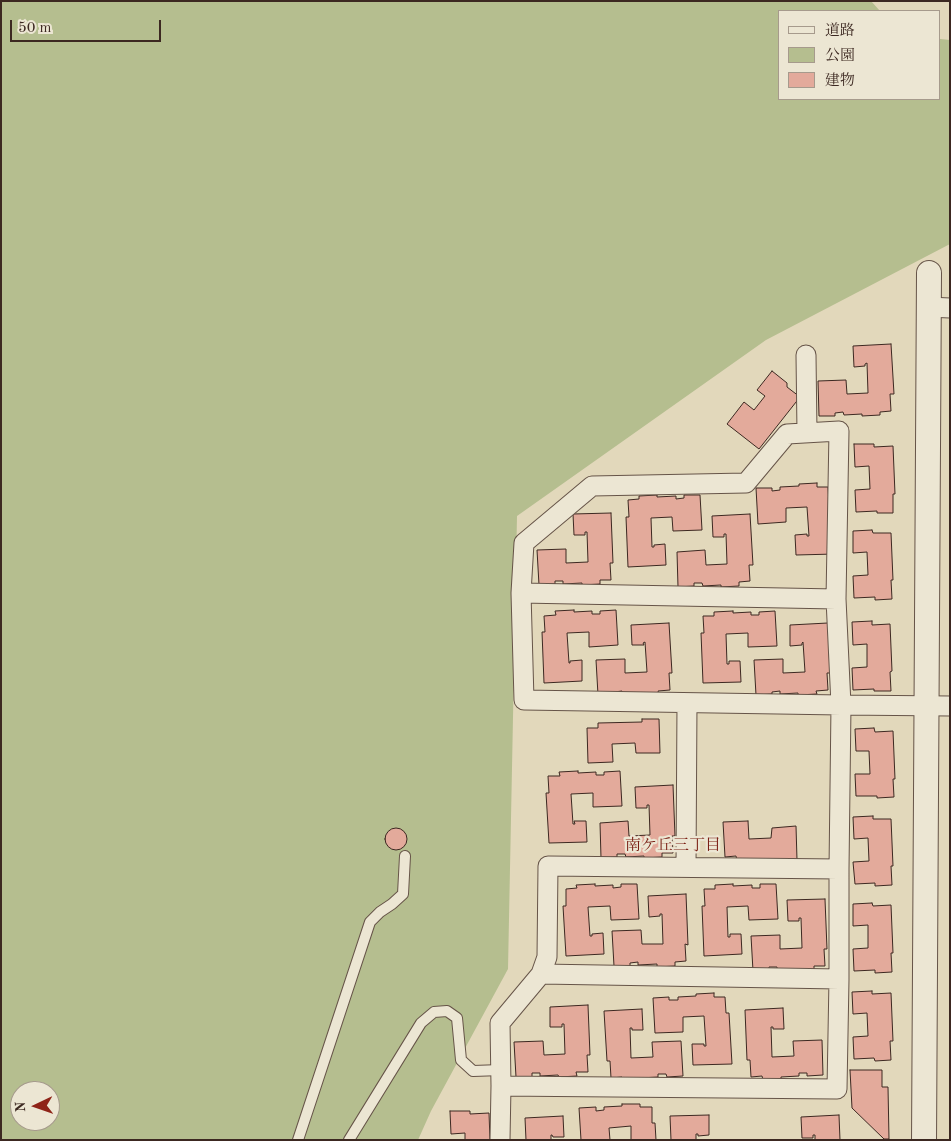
<!DOCTYPE html>
<html>
<head>
<meta charset="utf-8">
<style>
	body { margin:0 }
	#map { position:relative; width:951px; height:1141px; overflow:hidden; background:#e2d8bb; font-family:"Old Standard TT","Noto Serif JP",serif }
	canvas { display:block }
	.frame { position:absolute; inset:0; border:2px solid #3c2821; pointer-events:none }
	.legend { position:absolute; left:778px; top:10px; width:162px; height:90px; box-sizing:border-box; background:#ece6d3; border:1px solid #a69a8c; margin:0; padding:6px 9px; list-style:none; font-size:15px; color:#3c2821 }
	.legend li { display:flex; align-items:center; gap:10px; height:25px }
	.legend b { width:25px; border:1px solid #a69a8c }
	.north { position:absolute; left:10px; top:1081px; width:50px; height:50px; box-sizing:border-box; background:#ece6d3; border:1px solid #a69a8c; border-radius:50%; rotate:267deg; font-size:14px; font-weight:700; line-height:20px; text-align:center; color:#3c2821 }
	.north::after { content:''; display:block; margin:auto; width:18px; height:22px; background:#8f2418; clip-path:polygon(50% 0,100% 100%,50% 72%,0 100%) }
	.scale { position:absolute; left:10px; top:20px; width:151px; height:22px; box-sizing:border-box; border:2px solid #3c2821; border-top:0; padding-left:6px; font-size:15px; line-height:18px; white-space:nowrap; color:#3c2821; -webkit-text-stroke:4px #ece6d3; paint-order:stroke }
</style>
</head>
<body>
<div id="map">
<canvas width="951" height="1141"></canvas>
<div class="frame"></div>
<ul class="legend">
<li><b style="height:6px;background:#ece6d3"></b>道路</li>
<li><b style="height:14px;background:#b5be8f"></b>公園</li>
<li><b style="height:14px;background:#e3aa9b"></b>建物</li>
</ul>
<div class="north">N</div>
<div class="scale">50 m</div>
</div>
<script>
const g = document.querySelector('canvas').getContext('2d');
g.lineJoin = 'round';
function paint(path, color) { g.fillStyle = color; g.fill(path, 'evenodd'); }
const shape = rows => new Path2D(rows.map(r => 'M' + r).join(''));
function trace(path, color, width, dash) { g.strokeStyle = color; g.lineWidth = width; g.lineCap = dash ? 'butt' : 'round'; g.setLineDash(dash || []); g.stroke(path); }
function drawText(font, color, halo, rows, align = 'center') {
  g.font = font + ' "Old Standard TT","Noto Serif JP",serif'; g.lineWidth = 4.5; g.setLineDash([]); g.textBaseline = 'middle'; g.strokeStyle = halo; g.fillStyle = color; for (const [text, x, y, turn = 0] of rows) {
    g.save(); g.translate(x, y); g.rotate((+turn || 0) * Math.PI / 180); g.textAlign = isNaN(turn) ? turn : align; if (halo) g.strokeText(text, 0, 0); g.fillText(text, 0, 0); g.restore();
  }
}
paint(shape([
	[1,1,871,1,880,11,780,11,780,99,940,99,940,39,950,40,950,244,766,340,517,516,508,969,431,1111,418,1140,1,1140],
	[20,1091,50,1091,50,1121,20,1121]
]), '#b5be8f');
const building = shape([
	[891,344,894,394,890,394,891,411,880,412,880,415,862,416,862,414,844,415,843,412,835,413,835,416,819,416,818,381,846,380,847,394,868,393,867,363,865,364,865,366,854,367,853,346,891,344],
	[772,371,787,383,787,387,800,397,759,449,727,424,744,402,754,410,765,396,757,390,772,371],
	[854,444,874,444,874,447,893,446,895,494,893,494,893,513,877,513,877,511,856,512,855,490,870,489,869,466,855,467,854,444],
	[817,483,817,487,828,487,829,503,835,554,796,555,795,535,807,534,807,536,809,536,807,507,786,508,786,522,758,524,756,488,772,488,772,491,780,490,780,487,799,486,799,484,817,483],
	[657,495,657,497,676,496,676,499,684,498,684,495,700,495,702,530,673,531,672,517,651,518,652,547,654,547,654,545,665,544,666,565,628,567,626,517,629,517,628,500,639,499,639,496,657,495],
	[611,513,613,563,610,563,611,580,600,580,600,584,582,585,582,583,563,584,563,581,555,581,555,584,539,585,537,550,566,549,566,563,588,562,587,532,585,532,585,535,574,535,573,514,611,513],
	[750,514,753,565,749,565,750,581,739,582,739,586,721,587,721,585,703,586,702,583,694,583,694,586,678,587,677,552,705,550,706,565,727,564,726,534,724,534,724,537,713,537,712,516,750,514],
	[872,530,873,533,891,533,893,580,891,580,892,599,875,600,875,597,854,598,853,576,868,575,867,552,853,553,853,531,872,530],
	[574,610,574,612,592,611,592,614,600,614,600,611,616,610,618,645,589,647,589,632,567,633,569,663,570,663,570,661,582,660,582,681,544,683,542,632,545,632,544,616,556,615,555,611,574,610],
	[733,611,733,613,751,612,751,615,759,615,759,612,775,611,777,646,748,647,748,633,726,634,727,664,729,664,729,661,740,661,741,682,703,683,701,633,704,633,703,616,714,616,714,612,733,611],
	[872,621,872,625,890,624,892,671,890,672,891,691,874,691,874,689,853,690,852,668,867,667,867,644,853,645,852,622,872,621],
	[669,623,672,673,669,673,670,690,658,691,659,694,622,694,622,691,614,692,614,694,598,695,596,660,625,659,625,673,647,672,645,642,643,643,644,645,632,645,631,625,669,623],
	[828,623,830,673,827,673,828,690,816,691,817,694,798,695,798,693,780,694,780,691,772,692,772,694,756,695,754,660,783,659,783,673,805,672,803,642,802,643,802,645,790,646,790,625,828,623],
	[642,719,659,719,660,753,636,753,635,743,612,744,613,762,588,763,587,728,598,728,598,723,642,722,642,719],
	[874,728,875,732,893,731,895,779,893,779,894,797,877,798,877,796,856,796,855,774,870,774,869,751,856,751,855,729,874,728],
	[578,771,578,773,596,772,596,775,604,775,604,772,620,771,622,806,593,807,593,793,571,794,573,824,575,824,574,821,586,821,587,842,549,843,546,793,549,793,548,776,560,776,559,772,578,771],
	[673,785,675,836,672,836,673,853,662,853,662,857,644,858,644,856,626,857,625,854,617,854,617,857,601,858,600,823,628,821,629,836,650,835,649,805,647,805,647,808,636,808,635,787,673,785],
	[873,816,873,819,891,819,893,866,891,866,892,885,875,886,875,883,855,884,853,862,869,861,868,838,854,839,853,817,873,816],
	[748,821,749,839,771,838,772,828,796,826,797,860,780,861,780,859,737,861,736,856,725,857,723,822,748,821],
	'385 839a11 11 0 1 1 22 0a11 11 0 1 1-22 0Z',
	[595,884,595,886,613,885,613,888,621,887,621,884,637,884,639,919,611,920,610,906,588,907,590,936,592,936,592,934,603,933,604,954,566,956,563,906,566,906,566,889,577,888,576,885,595,884],
	[733,884,733,886,752,885,752,888,760,888,760,884,776,884,778,919,749,920,748,906,727,907,728,937,730,937,730,934,741,934,742,954,704,956,702,906,705,906,704,889,715,889,715,885,733,884],
	[686,894,688,945,685,944,686,961,675,962,675,966,657,967,657,964,638,965,638,962,630,963,630,966,614,966,612,931,641,930,642,944,663,944,662,914,660,914,660,916,649,917,648,896,686,894],
	[825,899,827,949,824,949,825,966,814,966,814,970,777,970,777,967,769,967,769,970,753,971,751,936,780,935,780,949,802,948,801,918,799,918,799,921,788,921,787,900,825,899],
	[872,903,873,906,891,905,893,953,891,953,892,972,875,973,875,970,854,971,853,949,868,948,868,925,853,926,853,904,872,903],
	[872,991,872,994,891,993,893,1041,890,1041,891,1060,875,1061,874,1058,854,1059,853,1037,868,1036,867,1013,853,1014,852,992,872,991],
	[714,993,714,997,725,997,726,1013,729,1013,732,1064,693,1065,692,1044,704,1044,704,1046,706,1046,704,1016,683,1017,683,1032,655,1033,653,998,669,997,669,1000,678,1000,678,997,696,996,696,994,714,993],
	[588,1005,590,1055,587,1055,588,1072,576,1072,577,1076,559,1077,558,1075,540,1076,540,1073,532,1073,532,1077,516,1077,514,1042,543,1041,544,1055,565,1054,564,1024,562,1024,562,1027,550,1027,550,1007,588,1005],
	[783,1008,784,1029,773,1029,773,1027,771,1027,772,1057,794,1056,793,1041,822,1040,823,1075,807,1076,807,1073,799,1073,799,1076,781,1077,781,1079,763,1080,762,1076,751,1077,750,1060,747,1060,745,1010,783,1008],
	[642,1009,643,1030,632,1030,632,1028,630,1028,631,1058,653,1057,652,1042,681,1041,683,1076,667,1077,666,1074,658,1074,658,1077,640,1078,622,1081,622,1077,611,1078,610,1061,607,1061,604,1011,642,1009],
	[850,1070,882,1070,882,1087,888,1087,889,1139,884,1139,852,1108,850,1070],
	[622,1104,640,1104,640,1107,652,1107,652,1123,655,1123,656,1140,631,1140,631,1126,609,1128,610,1140,581,1140,579,1108,596,1107,596,1111,604,1110,604,1107,622,1106,622,1104],
	[450,1111,470,1111,470,1114,489,1113,490,1140,465,1140,465,1133,451,1134,450,1111],
	[709,1115,709,1135,698,1136,698,1134,696,1134,696,1140,671,1140,670,1116,709,1115],
	[839,1115,840,1140,815,1140,815,1135,813,1135,813,1138,802,1138,801,1117,839,1115],
	[563,1116,564,1137,553,1137,552,1135,551,1135,551,1140,526,1140,525,1118,563,1116]
]);
paint(building, '#e3aa9b');
trace(building, '#3c2821', 1);
const service = shape([
	[298,1140,370,922,380,912,392,904,403,894,405,856],
	[349,1140,421,1023,434,1012,447,1011,457,1018,461,1060,473,1071,501,1070]
]);
const minor = shape([
	[928,307,950,308],
	[806,355,807,433],
	[521,593,836,599],
	[686,867,687,703],
	[541,974,839,979],
	[501,1086,837,1089,839,979,839,869,841,705,836,599,839,431,787,434,746,483,592,486,524,543,521,593,524,700,841,705,950,706],
	[500,1140,501,1086,500,1023,541,974,547,957,548,866,839,869]
]);
const tertiary = shape([
	[924,1140,929,273]
]);
trace(service, '#665448', 12);
trace(minor, '#665448', 21);
trace(tertiary, '#665448', 26);
trace(service, '#ece6d3', 10);
trace(minor, '#ece6d3', 19);
trace(tertiary, '#ece6d3', 24);
drawText('16px', '#7a1f14', '#ece6d3', [
	["南ケ丘三丁目",673,846]
]);
</script>
</body>
</html>
